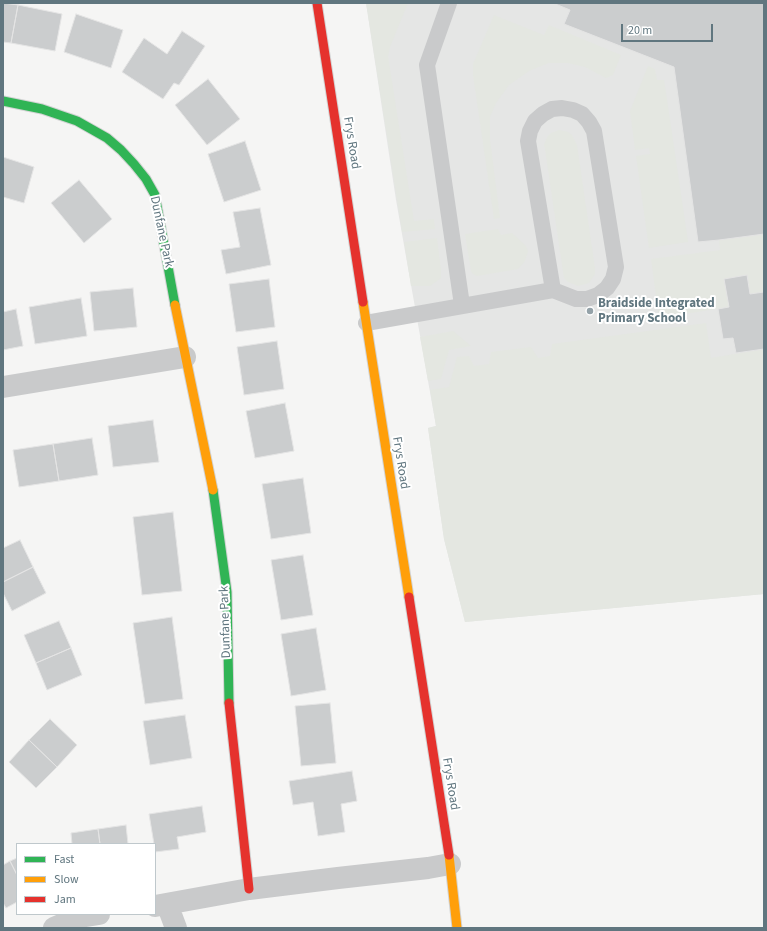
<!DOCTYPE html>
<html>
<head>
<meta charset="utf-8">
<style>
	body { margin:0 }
	#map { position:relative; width:767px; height:931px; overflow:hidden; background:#f5f5f4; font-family:"Source Sans 3",sans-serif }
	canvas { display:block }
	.frame { position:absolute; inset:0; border:4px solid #60767f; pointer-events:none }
	.legend { position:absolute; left:16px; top:843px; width:140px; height:72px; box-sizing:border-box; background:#fff; border:1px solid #bfc8cc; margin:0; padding:5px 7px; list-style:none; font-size:12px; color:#60767f }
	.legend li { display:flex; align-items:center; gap:8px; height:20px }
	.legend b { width:20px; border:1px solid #bfc8cc }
	.scale { position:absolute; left:621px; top:24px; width:92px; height:18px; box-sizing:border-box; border:2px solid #60767f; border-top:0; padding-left:5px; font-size:12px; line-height:14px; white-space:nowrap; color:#60767f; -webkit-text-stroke:3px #fff; paint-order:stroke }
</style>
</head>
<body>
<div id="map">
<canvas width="767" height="931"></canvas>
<div class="frame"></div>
<ul class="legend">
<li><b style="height:5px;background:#30b455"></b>Fast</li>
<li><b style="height:5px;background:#ff9f0a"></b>Slow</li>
<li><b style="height:5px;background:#e5322d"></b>Jam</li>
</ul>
<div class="scale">20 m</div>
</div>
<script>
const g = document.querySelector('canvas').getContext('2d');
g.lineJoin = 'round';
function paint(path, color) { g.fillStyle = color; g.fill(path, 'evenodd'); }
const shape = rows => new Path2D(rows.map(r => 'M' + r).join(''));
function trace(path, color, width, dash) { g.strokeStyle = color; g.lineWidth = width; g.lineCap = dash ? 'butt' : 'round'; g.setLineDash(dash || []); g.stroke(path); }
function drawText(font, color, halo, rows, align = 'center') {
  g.font = font + ' "Source Sans 3",sans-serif'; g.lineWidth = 4; g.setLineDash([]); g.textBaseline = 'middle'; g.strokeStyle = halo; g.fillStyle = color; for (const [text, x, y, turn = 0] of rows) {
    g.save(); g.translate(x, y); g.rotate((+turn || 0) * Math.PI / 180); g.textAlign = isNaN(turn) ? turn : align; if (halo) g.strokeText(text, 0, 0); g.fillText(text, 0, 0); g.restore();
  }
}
paint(shape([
	[366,3,764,3,764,594,465,622,444,539,428,428,436,426,396,200]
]), '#e5e6e5');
paint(shape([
	[366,3,408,3,390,47,388,56,414,221,434,219,435,229,402,232],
	[494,15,544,35,549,25,621,55,613,75,606,78,585,67,568,63,549,63,529,71,509,85,496,103,490,117,490,139,500,218,494,219,473,75,473,64],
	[648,66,655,69,657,80,664,80,688,242,649,248,636,156,650,154,649,148,635,150,630,111],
	[559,130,568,132,572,135,577,145,595,268,595,274,589,283,578,286,568,282,564,278,563,272,545,149,544,145,547,137,551,133],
	[498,229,501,235,512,233,526,246,528,251,525,261,518,269,477,276,473,274,471,271,465,234],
	[764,234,764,292,750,294,747,275,725,279,729,307,659,318,651,259,720,250,719,240],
	[437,238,441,270,441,278,430,286,411,286,404,242],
	[706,323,711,358,764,349,764,594,465,622,444,539,428,428,436,426,430,390,449,387,457,357,469,356,474,366,489,364,491,352,531,347,538,358,550,356,552,344],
	[453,331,471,346,449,350,441,379,428,381,420,337]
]), '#e4e7e1');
const building = shape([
	[3,3,18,5,11,43,3,42,3,3],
	[553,3,764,3,764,234,719,240,698,242,674,67,564,24,570,10,553,3],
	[18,5,62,14,55,51,11,43,18,5],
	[76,14,123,30,111,68,64,52,76,14],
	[182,31,205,46,179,85,174,83,163,99,122,72,144,38,167,54,182,31],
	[208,79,240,119,207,145,175,105,208,79],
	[245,141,261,190,224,202,208,154,245,141],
	[3,157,34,167,24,203,3,197,3,157],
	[79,180,112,219,84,243,51,203,79,180],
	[260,208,271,265,226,274,221,250,240,247,233,212,260,208],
	[747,275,750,294,764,292,764,349,736,353,733,338,723,339,718,309,729,307,724,279,747,275],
	[269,279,275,327,236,332,229,284,269,279],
	[133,288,137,327,94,331,90,292,133,288],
	[81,298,87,336,35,344,29,307,81,298],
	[16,309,23,346,3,350,3,312,16,309],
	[277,341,284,389,244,395,237,347,277,341],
	[285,403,294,451,255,458,246,411,285,403],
	[153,420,159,462,113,467,108,426,153,420],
	[92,438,98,475,59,481,53,444,92,438],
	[53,444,59,481,19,487,13,450,53,444],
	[303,478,311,533,271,539,262,484,303,478],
	[173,512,182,591,142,595,133,517,173,512],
	[20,540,33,567,3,582,3,548,20,540],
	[303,555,313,615,281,620,271,560,303,555],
	[33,567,46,593,12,611,3,593,3,582,33,567],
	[172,617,183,699,145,704,133,623,172,617],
	[59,621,71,648,36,663,24,635,59,621],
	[316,628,326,690,291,696,281,634,316,628],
	[71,648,82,675,47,690,36,663,71,648],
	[330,703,336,763,301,766,295,706,330,703],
	[185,715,192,758,150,765,143,721,185,715],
	[50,719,77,745,57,767,29,740,50,719],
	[29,740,57,767,36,788,9,762,29,740],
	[352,771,357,801,341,804,345,832,318,836,313,802,293,805,289,781,352,771],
	[202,806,206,832,177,837,179,849,155,852,155,844,154,844,149,814,202,806],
	[126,825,128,844,100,844,98,829,126,825],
	[98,829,100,844,72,844,71,833,98,829],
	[17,858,17,875,10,861,17,858],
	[10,861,17,875,17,902,6,908,3,903,3,865,10,861]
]);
paint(building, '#cbcdce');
trace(building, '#e4e4e4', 1);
const fast = shape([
	[3,101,42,109,77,121,107,138,121,150,134,164,146,179,155,195,175,305],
	[213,490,227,592,229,703]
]);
const slow = shape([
	[363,302,409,597],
	[175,305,213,490],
	[449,855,457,928]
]);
const jam = shape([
	[317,3,363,302],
	[409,597,449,855],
	[229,703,249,889]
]);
trace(fast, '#d2d3d3', 11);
trace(slow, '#d2d3d3', 11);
trace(jam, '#d2d3d3', 11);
trace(shape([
	[449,3,427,65,462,305],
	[366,323,553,290,576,299,587,299,598,295,607,288,613,279,616,267,594,131,589,122,582,114,573,110,562,108,552,109,543,114,535,121,530,131,528,141,553,290]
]), '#c9cacb', 16);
trace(shape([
	[3,387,185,357],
	[167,904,176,928],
	[155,906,249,889,338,878,428,868,450,864],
	[54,928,80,917,99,914]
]), '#c9cacb', 22);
trace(fast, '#30b455', 9);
trace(slow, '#ff9f0a', 9);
trace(jam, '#e5322d', 9);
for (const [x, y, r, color] of [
	[590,311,4,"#94a2a8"]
]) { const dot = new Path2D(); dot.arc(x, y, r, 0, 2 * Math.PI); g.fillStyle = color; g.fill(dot); trace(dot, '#fff', 1.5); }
drawText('13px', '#60767f', '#fff', [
	["Frys Road",351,143,81],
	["Dunfane Park",161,232,78],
	["Frys Road",400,463,81],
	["Dunfane Park",226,622,-92],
	["Frys Road",450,784,81]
]);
drawText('bold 13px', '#60767f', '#fff', [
	["Braidside Integrated",598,304],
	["Primary School",598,319]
], 'left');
</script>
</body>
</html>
